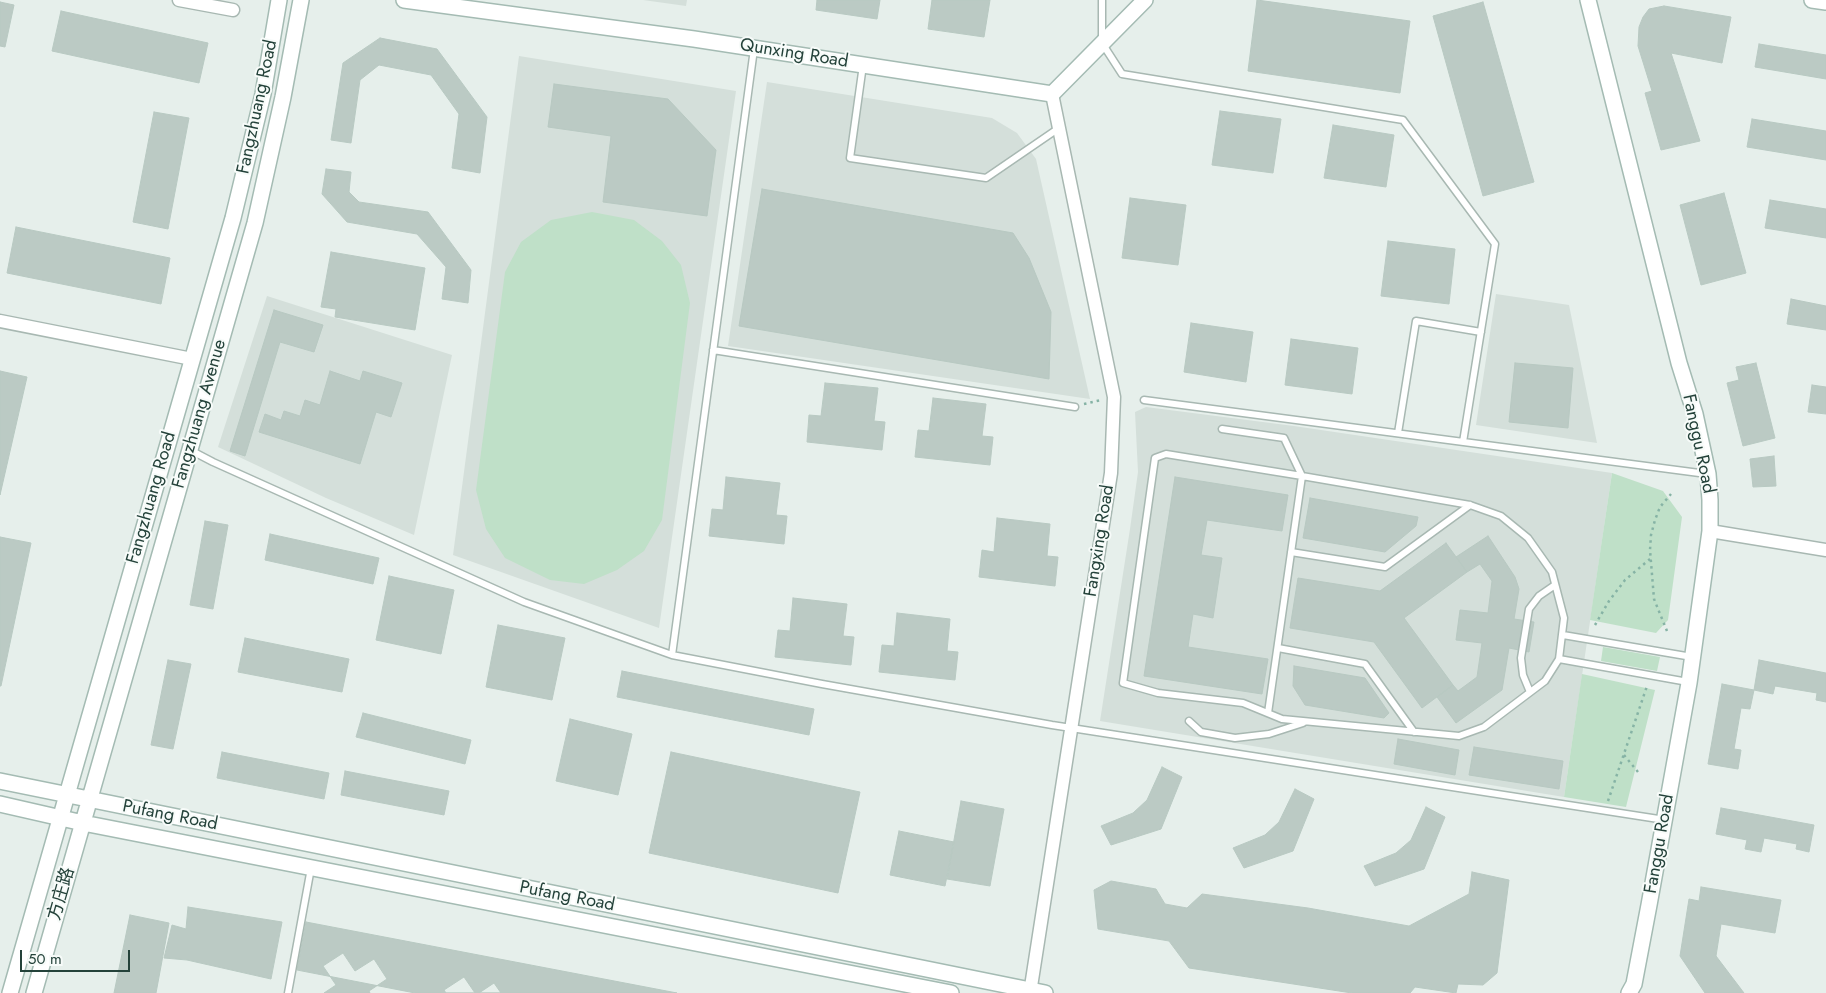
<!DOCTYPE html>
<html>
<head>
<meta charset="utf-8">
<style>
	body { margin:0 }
	#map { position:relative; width:1826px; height:993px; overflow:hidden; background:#e6efeb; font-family:Jost,sans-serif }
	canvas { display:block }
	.scale { position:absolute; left:20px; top:950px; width:110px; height:22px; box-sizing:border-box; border:2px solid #24423a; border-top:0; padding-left:6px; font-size:15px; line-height:18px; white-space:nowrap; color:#24423a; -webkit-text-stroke:4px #f7fbf9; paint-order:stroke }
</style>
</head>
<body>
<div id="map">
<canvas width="1826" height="993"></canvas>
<div class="scale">50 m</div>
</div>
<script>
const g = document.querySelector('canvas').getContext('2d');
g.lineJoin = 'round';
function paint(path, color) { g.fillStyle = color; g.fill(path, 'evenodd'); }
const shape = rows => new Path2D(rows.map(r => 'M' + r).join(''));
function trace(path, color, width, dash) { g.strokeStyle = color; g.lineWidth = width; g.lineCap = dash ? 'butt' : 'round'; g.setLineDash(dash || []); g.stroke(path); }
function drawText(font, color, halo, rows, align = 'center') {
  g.font = font + ' Jost,"Noto Sans SC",sans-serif'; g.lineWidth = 4; g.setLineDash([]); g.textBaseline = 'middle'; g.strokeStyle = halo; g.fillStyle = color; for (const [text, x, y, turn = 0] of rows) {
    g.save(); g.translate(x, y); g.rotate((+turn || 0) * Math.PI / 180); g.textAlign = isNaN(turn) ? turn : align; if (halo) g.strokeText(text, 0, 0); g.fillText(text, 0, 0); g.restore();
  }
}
paint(shape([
	[643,0,687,0,686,6],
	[519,56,736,91,659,628,453,555],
	[767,82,992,118,1017,133,1036,159,1090,399,728,346],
	[1496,294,1569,305,1597,443,1476,425],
	[267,296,452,355,414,535,326,498,218,447],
	[1146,407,1294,426,1612,473,1564,797,1100,721,1130,529,1138,472,1135,412]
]), '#d4dfda');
paint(shape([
	[592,212,634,220,662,241,681,265,690,303,662,520,644,551,617,570,584,584,550,580,505,558,486,529,476,490,505,272,521,242,551,220],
	[1612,473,1663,491,1682,517,1668,620,1656,633,1590,620],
	[1603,647,1660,657,1657,671,1601,661],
	[1582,674,1655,690,1626,807,1564,797]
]), '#bfe0c8');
const building = shape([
	[817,0,880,0,877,19,816,10,817,0],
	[932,0,990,0,984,37,928,29,932,0],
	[1257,0,1410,21,1400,93,1248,71,1257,0],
	[0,2,14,5,5,47,0,46,0,2],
	[1483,2,1534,182,1483,196,1433,16,1483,2],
	[1664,6,1731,17,1722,63,1671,53,1700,141,1661,150,1645,93,1652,91,1638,46,1639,27,1643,17,1649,9,1664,6],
	[61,11,208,43,199,83,52,51,61,11],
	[380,38,437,49,487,117,480,173,452,168,459,114,431,75,379,65,360,80,351,143,331,140,343,63,380,38],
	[1759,44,1826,55,1826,79,1755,67,1759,44],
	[554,84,668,99,716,150,707,216,603,202,611,136,548,127,554,84],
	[1220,111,1281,119,1273,173,1212,165,1220,111],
	[154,112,189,118,168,229,133,222,154,112],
	[1752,119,1826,131,1826,160,1747,147,1752,119],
	[1333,125,1394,135,1386,187,1324,178,1333,125],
	[326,169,351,172,349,192,359,202,428,212,471,270,468,303,442,299,446,267,417,234,347,222,322,194,326,169],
	[762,189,1013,233,1029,258,1051,312,1049,379,739,326,762,189],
	[1724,193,1746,273,1701,285,1680,205,1724,193],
	[1130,198,1186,205,1178,265,1122,258,1130,198],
	[1770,200,1826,209,1826,238,1765,228,1770,200],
	[16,227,170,258,161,304,7,273,16,227],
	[1388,241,1455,249,1449,304,1381,296,1388,241],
	[331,252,425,268,415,330,335,317,336,309,321,307,331,252],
	[1791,299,1826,306,1826,330,1787,324,1791,299],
	[274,310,323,325,314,352,280,342,245,456,230,451,274,310],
	[1191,323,1253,332,1246,382,1184,372,1191,323],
	[1291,339,1358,348,1352,394,1285,385,1291,339],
	[1515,363,1573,368,1568,428,1509,422,1515,363],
	[1756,363,1775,438,1743,446,1727,383,1739,380,1736,367,1756,363],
	[0,371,27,377,0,495,0,371],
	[330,371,360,381,363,371,402,383,391,417,376,412,360,464,259,432,265,414,281,420,284,411,300,416,305,400,320,405,330,371],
	[825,383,878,388,874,421,885,422,882,450,807,442,809,415,821,416,825,383],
	[1812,385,1826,387,1826,414,1808,412,1812,385],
	[933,398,986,404,982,436,993,437,990,465,915,457,918,430,929,431,933,398],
	[1774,456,1776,486,1753,487,1750,459,1774,456],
	[726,477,780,483,776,515,787,516,784,544,709,536,712,509,723,510,726,477],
	[1175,477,1288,495,1282,531,1207,520,1201,555,1222,558,1213,618,1193,614,1188,647,1268,659,1262,694,1144,676,1175,477],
	[1310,498,1418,517,1416,526,1385,552,1303,538,1310,498],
	[997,518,1050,524,1047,556,1058,557,1055,586,979,577,982,550,994,552,997,518],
	[205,521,228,525,213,609,190,605,205,521],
	[270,534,379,558,373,584,265,560,270,534],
	[1488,536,1515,577,1519,589,1514,619,1534,622,1529,652,1509,648,1502,690,1456,723,1437,697,1453,685,1458,691,1477,677,1482,643,1456,640,1460,610,1488,613,1492,581,1480,564,1467,572,1456,557,1488,536],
	[0,537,31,543,1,686,0,686,0,537],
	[1446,543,1467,572,1404,618,1453,685,1422,708,1374,642,1290,628,1298,578,1380,591,1446,543],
	[389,576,454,590,441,654,376,640,389,576],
	[793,598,847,604,843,636,854,637,851,665,775,657,778,630,790,631,793,598],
	[897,613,950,619,947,651,958,652,955,680,879,672,882,645,894,646,897,613],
	[498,625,565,638,552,700,486,687,498,625],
	[245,638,349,659,342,692,238,672,245,638],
	[168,660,191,664,173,749,151,745,168,660],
	[1759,660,1826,673,1826,702,1816,700,1817,693,1775,686,1773,694,1754,690,1759,660],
	[1294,666,1365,678,1389,713,1384,718,1305,705,1293,686,1294,666],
	[622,671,814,709,809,735,617,697,622,671],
	[1722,684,1754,690,1750,709,1741,708,1734,749,1741,750,1738,769,1708,764,1722,684],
	[363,713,471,740,465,764,356,737,363,713],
	[570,719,632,734,618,795,556,781,570,719],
	[1398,739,1459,750,1455,775,1394,764,1398,739],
	[1474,747,1563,761,1559,789,1469,775,1474,747],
	[222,752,329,773,324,799,217,778,222,752],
	[671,752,860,792,838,893,649,853,671,752],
	[1162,767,1182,777,1161,829,1111,845,1101,826,1133,813,1147,800,1162,767],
	[345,771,449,791,444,815,341,795,345,771],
	[1295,789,1314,799,1293,851,1244,868,1233,848,1265,835,1279,822,1295,789],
	[961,801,1004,809,990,886,947,879,961,801],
	[1426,807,1445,817,1424,869,1375,886,1364,866,1396,853,1411,840,1426,807],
	[1721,808,1814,825,1809,852,1796,849,1797,844,1764,838,1761,852,1745,849,1747,840,1716,834,1721,808],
	[899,831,954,842,945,886,890,875,899,831],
	[1472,872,1509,880,1497,973,1483,985,1458,984,1456,993,1415,987,1410,993,1352,993,1189,968,1169,941,1098,929,1094,890,1111,881,1156,889,1165,904,1187,908,1202,894,1308,908,1409,926,1469,894,1472,872],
	[1701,887,1781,900,1775,933,1721,924,1716,956,1744,993,1705,993,1680,956,1689,899,1699,901,1701,887],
	[188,907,282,922,271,979,187,960,164,958,172,925,186,929,188,907],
	[130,915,169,923,156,993,114,993,130,915],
	[306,922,677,993,415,993,297,970,306,922],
	[343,953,355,971,374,959,387,979,369,991,370,993,324,993,336,985,323,966,343,953],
	[464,977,475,993,446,993,444,990,464,977],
	[494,983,501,993,479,993,494,983]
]);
paint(building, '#bbcac4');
trace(building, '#b8c9c2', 1);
const lane = shape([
	[1102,0,1102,43,1122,74,1403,120,1495,244,1463,442],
	[863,65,850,158,986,178,1059,128],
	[713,350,1075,407],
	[1144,400,1707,474],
	[1222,429,1284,438,1302,476,1268,713],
	[1398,433,1416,321,1481,332],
	[190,450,213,462,524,602,672,655,822,684,1052,725,1665,820],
	[1166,454,1302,476,1470,505,1501,516,1528,538,1552,572,1564,618,1559,659,1545,681,1484,727,1459,736,1282,719,1243,703,1158,693,1123,683,1155,458,1166,454],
	[1291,552,1385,567,1470,505],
	[1563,635,1692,657],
	[1278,648,1365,664,1414,732],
	[672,655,754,49],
	[1559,659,1688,682],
	[1530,692,1523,675,1521,658,1529,609,1539,596,1555,585],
	[1189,721,1201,732,1235,738,1269,734,1303,723],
	[288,993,311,868]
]);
const street = shape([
	[179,0,233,10],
	[0,321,192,359],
	[1710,531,1826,550],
	[1030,993,1111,473,1114,397,1052,94]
]);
const secondary = shape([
	[404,0,694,39,1052,94,1145,0],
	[1588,0,1679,363,1695,414,1708,474,1710,500,1710,531,1689,683,1649,905,1634,984,1629,993],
	[1812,0,1826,2],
	[0,781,1045,993],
	[0,804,83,823,951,993],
	[10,993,233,218,263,94,279,0],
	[34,993,255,223,283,97,301,0]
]);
trace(lane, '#a8b8b2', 9);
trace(street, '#a8b8b2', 15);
trace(secondary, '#a4bbb3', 18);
trace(shape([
	[1084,404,1101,400],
	[1595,625,1609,601,1625,580,1650,559],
	[1667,631,1654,599,1650,550,1651,535,1655,520,1660,507,1671,494],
	[1624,755,1638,772],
	[1608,801,1647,686]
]), '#86b3a5', 2.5, [2.5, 4]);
trace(lane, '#fff', 6);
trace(street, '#fff', 12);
trace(secondary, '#fff', 15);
drawText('18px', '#24423a', '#f7fbf9', [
	["Qunxing Road",794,54,9],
	["Fangzhuang Road",258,107,-78],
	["Fangzhuang Avenue",200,414,-74],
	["Fanggu Road",1698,444,78],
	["Fangzhuang Road",152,498,-74],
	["Fangxing Road",1100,541,-81],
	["Pufang Road",170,816,11],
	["Fanggu Road",1660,844,-80],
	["方庄路",62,894,-74],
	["Pufang Road",567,897,11]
]);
</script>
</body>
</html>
